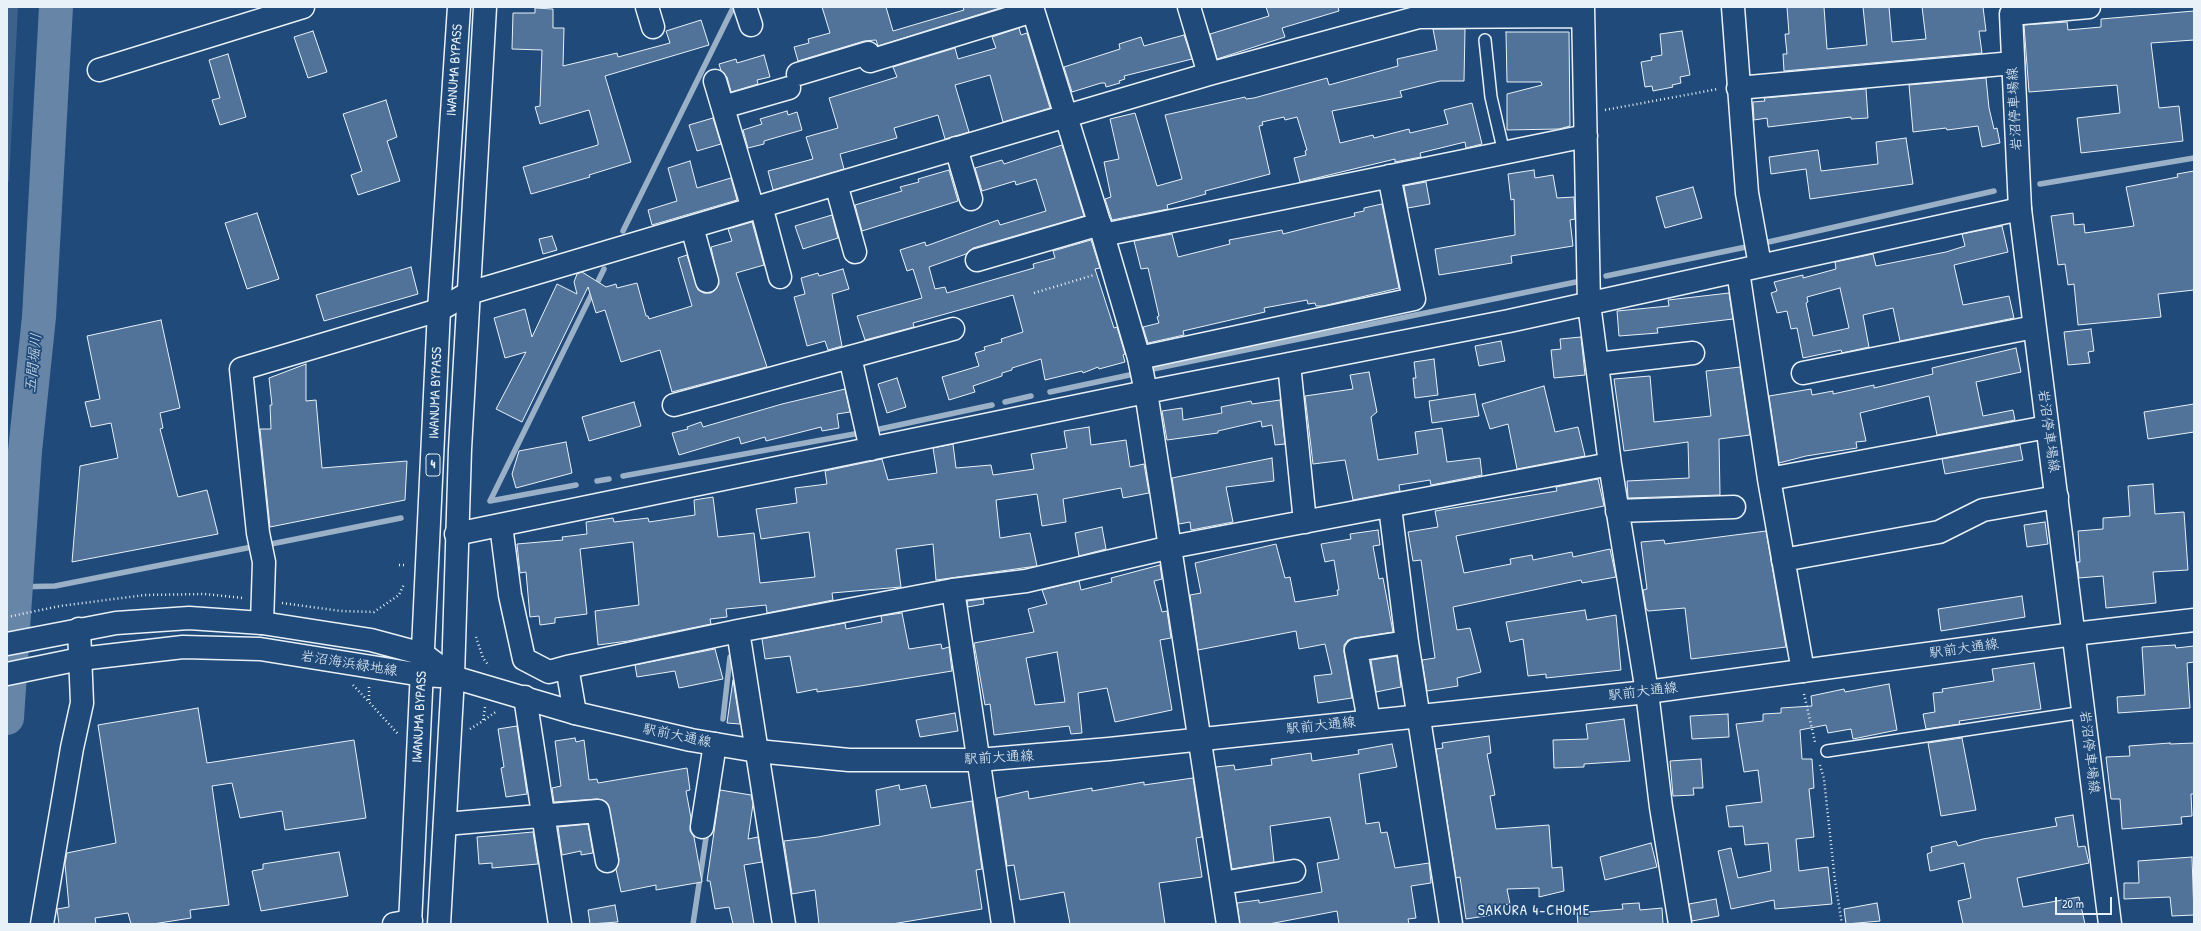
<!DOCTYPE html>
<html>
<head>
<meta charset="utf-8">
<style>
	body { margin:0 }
	#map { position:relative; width:2201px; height:931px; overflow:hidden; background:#1f4a7a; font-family:"Patrick Hand",sans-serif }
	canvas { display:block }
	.frame { position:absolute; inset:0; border:8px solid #e8f1f8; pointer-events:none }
	.scale { position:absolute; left:2055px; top:897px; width:57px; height:18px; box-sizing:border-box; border:2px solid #e8f1f8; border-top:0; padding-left:5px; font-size:12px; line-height:14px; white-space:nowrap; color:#e8f1f8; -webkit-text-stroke:3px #1f4a7a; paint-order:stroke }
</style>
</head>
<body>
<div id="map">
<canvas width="2201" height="931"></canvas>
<div class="frame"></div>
<div class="scale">20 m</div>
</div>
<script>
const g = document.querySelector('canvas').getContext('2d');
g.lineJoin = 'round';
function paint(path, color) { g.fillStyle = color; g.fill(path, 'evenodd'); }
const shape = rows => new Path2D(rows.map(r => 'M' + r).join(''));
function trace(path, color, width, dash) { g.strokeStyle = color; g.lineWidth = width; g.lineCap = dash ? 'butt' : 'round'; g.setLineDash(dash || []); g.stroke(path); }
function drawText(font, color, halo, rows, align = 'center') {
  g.font = font + ' "Patrick Hand","Klee One",sans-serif'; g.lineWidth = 3.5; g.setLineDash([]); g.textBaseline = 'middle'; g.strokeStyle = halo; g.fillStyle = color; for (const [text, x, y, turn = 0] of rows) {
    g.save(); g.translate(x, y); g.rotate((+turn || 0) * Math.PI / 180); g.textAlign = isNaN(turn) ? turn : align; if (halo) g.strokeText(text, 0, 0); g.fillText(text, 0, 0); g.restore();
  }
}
paint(shape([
	[7,7,18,7,9,181,7,181]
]), '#3c628c');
trace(shape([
	[2040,184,2194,158],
	[623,231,732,10],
	[1764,243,1994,191],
	[1606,276,1746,247],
	[1153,369,1576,282],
	[1050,392,1134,374],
	[1005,402,1031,396],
	[880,429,992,405],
	[623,476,860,433],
	[597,481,609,479],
	[490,501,604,269],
	[490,501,576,485],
	[266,545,401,518],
	[15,587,55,586,257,546],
	[723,719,730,657],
	[693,924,707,831]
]), '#9ab0c7', 5.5);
trace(shape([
	[7,718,25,451,39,317,56,7]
]), '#6685a7', 34);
const building = shape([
	[822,7,886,7,893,31,964,10,963,7,1003,7,878,46,876,40,864,41,798,61,794,47,809,43,808,39,830,33,822,7],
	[1266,7,1338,7,1339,11,1282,28,1285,37,1217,59,1210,34,1269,16,1266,7],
	[1787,7,1824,7,1827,49,1867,45,1863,7,1889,7,1892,42,1926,39,1922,7,1983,7,1986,31,1979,31,1982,53,1784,71,1783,54,1787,54,1785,34,1789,34,1787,7],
	[535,8,553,9,553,28,564,28,563,66,617,53,618,57,670,43,666,31,701,20,709,45,605,76,631,162,589,175,590,177,531,194,523,167,598,145,598,142,589,110,540,124,535,107,540,106,542,50,512,49,513,13,535,13,535,8],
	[2194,11,2194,40,2151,43,2159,108,2179,106,2183,141,2081,153,2077,118,2120,113,2117,85,2029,92,2024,25,2067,22,2068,30,2101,27,2101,19,2194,11],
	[1019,28,1021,35,1027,33,1050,108,1003,122,990,75,955,85,969,132,945,139,938,115,894,128,897,138,840,154,844,169,773,190,768,171,813,159,806,137,838,128,829,98,897,77,893,67,955,48,958,59,996,48,992,37,1019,28],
	[1433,29,1465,29,1464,81,1440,81,1400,91,1402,97,1332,111,1340,143,1373,135,1374,138,1409,129,1410,133,1448,124,1444,110,1472,103,1482,144,1466,148,1465,142,1420,153,1421,157,1395,162,1395,159,1300,182,1294,158,1306,155,1305,151,1307,150,1297,117,1285,120,1284,117,1262,122,1263,125,1259,126,1270,174,1205,191,1206,194,1167,205,1168,209,1112,220,1105,199,1111,197,1104,162,1119,159,1110,119,1135,113,1157,186,1182,179,1165,115,1245,97,1246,99,1254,98,1327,78,1329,85,1398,66,1397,59,1437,50,1433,29],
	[313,31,327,72,308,78,294,37,313,31],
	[1682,31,1690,75,1680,77,1681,83,1672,85,1673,87,1653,91,1652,86,1645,87,1641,62,1652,60,1651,57,1662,55,1660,34,1682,31],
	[1506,32,1569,32,1570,126,1559,129,1507,130,1507,94,1542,85,1541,82,1507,82,1506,32],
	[1184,35,1192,59,1124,76,1125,79,1119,81,1120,83,1106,87,1105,83,1101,83,1072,92,1064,67,1120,49,1119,44,1141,37,1144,46,1184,35],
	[228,54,246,117,220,125,212,100,220,98,209,60,228,54],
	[764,55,770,77,757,80,758,84,731,92,727,77,721,71,719,64,736,59,737,63,764,55],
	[1986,78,1989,108,1994,129,1997,128,2000,143,1982,147,1978,126,1947,130,1946,128,1913,132,1909,85,1986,78],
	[1866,89,1868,118,1851,119,1851,117,1768,127,1767,118,1754,120,1753,102,1765,101,1764,98,1866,89],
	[386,100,397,137,387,141,400,181,358,195,351,175,362,171,343,114,386,100],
	[787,111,788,115,797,112,802,130,764,141,764,144,748,148,743,130,762,124,760,119,787,111],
	[713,118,721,144,697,151,689,125,713,118],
	[1906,138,1913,184,1810,199,1806,169,1771,174,1769,157,1818,150,1821,171,1878,164,1876,142,1906,138],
	[1062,145,1084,216,973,248,966,254,929,267,935,289,945,287,947,293,1034,268,1033,264,1055,258,1053,251,1091,240,1100,268,1095,269,1114,328,1117,327,1125,354,1123,355,1125,362,1099,369,1098,367,1083,373,1082,371,1045,380,1041,359,1012,368,1012,370,1002,373,1002,376,973,386,975,392,949,400,942,377,979,366,975,353,985,350,984,347,1002,342,1001,339,1023,332,1013,295,913,323,914,327,865,340,857,316,922,298,913,269,907,271,900,250,925,242,926,246,998,220,1000,225,1046,211,1036,179,1016,185,1015,181,982,191,975,168,1002,160,1004,164,1062,145],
	[690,161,697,188,731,178,737,200,652,225,648,210,677,201,668,168,690,161],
	[949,170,958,201,862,231,855,205,902,191,900,187,919,182,918,179,949,170],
	[1534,170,1535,178,1553,175,1557,198,1574,197,1575,219,1570,220,1573,246,1511,256,1512,263,1439,275,1435,249,1515,235,1514,199,1511,200,1508,174,1534,170],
	[2194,171,2194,290,2158,294,2161,317,2078,325,2074,284,2068,285,2065,264,2058,265,2051,216,2073,213,2074,225,2084,224,2085,233,2134,226,2126,187,2178,177,2177,174,2194,171],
	[1426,182,1430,204,1408,208,1404,186,1426,182],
	[1693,187,1702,218,1665,228,1656,197,1693,187],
	[1382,204,1399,288,1323,306,1316,306,1315,303,1308,304,1307,300,1264,308,1265,312,1183,331,1184,335,1148,343,1143,327,1159,323,1157,317,1159,316,1148,268,1141,269,1134,241,1172,234,1178,257,1230,244,1229,240,1282,230,1283,234,1318,225,1355,216,1354,213,1364,211,1364,208,1382,204],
	[257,213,279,279,247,289,225,223,257,213],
	[832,215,838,238,803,249,795,226,832,215],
	[752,222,764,265,736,273,767,367,672,392,660,350,621,362,605,310,596,313,588,287,522,422,496,409,526,352,505,358,494,318,525,309,532,337,557,284,577,294,574,282,577,274,582,272,606,287,616,284,617,288,637,283,646,316,648,316,649,319,692,306,678,258,687,255,698,290,704,293,711,293,716,289,719,284,711,247,732,241,728,229,752,222],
	[2002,226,2008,252,1954,265,1963,305,2009,296,2014,318,1900,341,1893,308,1863,315,1869,347,1842,353,1841,350,1803,358,1797,328,1791,329,1787,311,1777,313,1771,293,1777,291,1774,282,1803,275,1803,278,1836,269,1835,262,1873,254,1876,266,1946,252,1965,246,1962,234,2002,226],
	[1840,288,1849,328,1813,336,1806,303,1808,302,1807,297,1840,288],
	[552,236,557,250,543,254,539,239,552,236],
	[411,267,418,294,324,321,316,295,411,267],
	[843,269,849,289,832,294,842,346,828,350,825,341,807,346,794,297,805,294,801,278,818,273,819,276,843,269],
	[1729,293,1733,319,1657,328,1658,333,1619,336,1617,311,1669,306,1668,300,1729,293],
	[161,320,180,408,160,413,163,428,160,429,178,497,207,490,218,534,72,562,80,466,118,458,111,423,91,427,85,402,100,399,87,336,161,320],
	[2091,329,2094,351,2088,352,2090,363,2068,365,2064,332,2091,329],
	[1581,337,1585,375,1554,378,1551,350,1561,349,1560,339,1581,337],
	[1501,341,1505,361,1479,366,1475,346,1501,341],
	[2016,348,2021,372,1976,382,1983,416,2013,410,2015,420,1937,435,1929,396,1860,413,1866,441,1856,442,1857,448,1806,456,1779,463,1769,396,1811,389,1812,395,1833,391,1833,394,1874,385,1874,388,1933,374,1932,368,2016,348],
	[1434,359,1438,395,1415,398,1413,378,1416,378,1414,362,1434,359],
	[306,364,306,401,316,400,322,468,407,461,405,500,270,527,260,429,271,429,270,405,272,405,269,378,306,364],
	[1740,367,1750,435,1719,439,1720,495,1628,498,1627,481,1689,478,1688,442,1624,451,1614,379,1650,376,1654,422,1711,416,1706,371,1740,367],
	[1369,372,1377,412,1371,417,1378,460,1418,454,1415,432,1442,428,1447,462,1480,458,1482,475,1431,485,1430,480,1399,485,1400,491,1353,500,1345,460,1313,464,1305,396,1353,389,1350,375,1369,372],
	[897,378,906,407,887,413,878,384,897,378],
	[1544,386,1555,432,1578,427,1585,456,1517,469,1508,424,1490,429,1482,404,1544,386],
	[845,389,850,412,837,414,839,428,822,431,821,427,766,441,765,437,741,444,739,437,679,455,672,433,688,429,687,427,701,422,703,427,782,404,845,389],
	[1475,394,1479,416,1432,423,1429,401,1475,394],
	[1280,400,1285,444,1275,445,1272,425,1262,427,1261,421,1218,431,1218,433,1167,440,1162,411,1182,408,1183,420,1222,413,1221,407,1251,401,1252,404,1280,400],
	[634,402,641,426,589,441,582,417,634,402],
	[2194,404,2194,432,2148,439,2144,412,2194,404],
	[1089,427,1091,445,1126,440,1130,467,1144,464,1149,493,1123,498,1121,488,1063,499,1066,522,1042,526,1037,494,996,500,1000,538,1030,533,1037,566,936,580,933,544,896,549,901,587,832,593,833,600,767,613,766,605,726,609,727,617,710,619,711,624,628,641,598,645,595,611,639,605,633,542,580,549,587,614,555,618,555,623,540,625,539,616,530,617,526,572,520,573,517,544,563,540,562,537,587,534,586,522,613,518,614,522,648,518,649,522,695,515,694,500,713,497,718,537,754,533,760,583,815,577,809,532,761,539,756,509,797,503,795,488,827,484,825,471,882,459,888,480,937,473,933,448,953,444,956,468,991,465,993,475,1034,469,1031,454,1067,448,1064,431,1089,427],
	[566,442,572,473,516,488,512,474,519,451,566,442],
	[2020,445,2023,460,1945,474,1942,459,2020,445],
	[1272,458,1274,481,1226,487,1233,522,1191,530,1190,522,1179,524,1172,478,1272,458],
	[1598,479,1604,506,1456,536,1464,573,1511,564,1510,559,1532,555,1533,560,1572,552,1573,557,1610,549,1616,577,1582,583,1581,580,1453,607,1457,630,1470,628,1481,672,1457,678,1458,686,1427,691,1422,660,1435,658,1421,560,1413,561,1408,532,1438,527,1435,511,1557,491,1556,487,1598,479],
	[2153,484,2155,514,2184,512,2188,570,2153,572,2156,603,2106,608,2103,576,2079,578,2077,562,2080,562,2078,531,2103,529,2103,518,2130,516,2128,486,2153,484],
	[2045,522,2048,544,2027,547,2024,525,2045,522],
	[1102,527,1106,549,1079,556,1075,533,1102,527],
	[1378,530,1380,545,1373,546,1379,579,1383,578,1393,632,1354,638,1348,640,1344,645,1344,652,1352,698,1318,703,1314,676,1332,674,1325,644,1299,649,1296,631,1198,650,1190,595,1201,593,1195,563,1276,544,1285,578,1290,577,1295,602,1338,595,1337,590,1339,590,1334,560,1325,562,1321,544,1351,539,1350,534,1378,530],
	[1766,531,1786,647,1691,659,1685,608,1648,611,1646,608,1643,590,1647,589,1641,542,1664,540,1665,544,1766,531],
	[1160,565,1162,579,1154,581,1162,612,1167,611,1171,638,1160,640,1172,710,1115,722,1107,688,1078,693,1082,733,1071,734,1069,726,994,735,990,704,985,705,974,643,1034,632,1028,609,1047,604,1042,590,1079,581,1081,590,1112,582,1111,578,1160,565],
	[1057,652,1065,702,1035,705,1026,658,1057,652],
	[2022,596,2025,617,1941,631,1938,609,2022,596],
	[983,599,984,604,968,607,967,601,983,599],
	[1585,610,1587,620,1616,615,1621,670,1546,678,1546,674,1528,676,1523,639,1510,642,1506,622,1585,610],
	[902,613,909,649,941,644,942,649,949,647,952,671,860,686,817,692,817,689,797,693,790,656,765,659,762,639,845,623,846,629,882,622,881,616,902,613],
	[2175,645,2176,648,2194,646,2194,662,2187,663,2190,708,2118,713,2117,697,2145,695,2142,647,2175,645],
	[715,649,723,679,679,688,675,671,637,677,635,665,715,649],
	[1397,656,1401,687,1376,692,1371,660,1397,656],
	[2034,663,2041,709,1959,721,1960,724,1926,729,1923,714,1935,712,1933,693,1943,692,1942,689,1994,681,1992,669,2034,663],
	[733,680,740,724,727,723,733,680],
	[1889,684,1897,730,1853,739,1851,729,1828,733,1826,725,1800,730,1802,759,1812,759,1814,788,1809,789,1814,837,1796,839,1799,871,1828,867,1832,904,1775,909,1774,900,1731,909,1718,851,1731,848,1738,878,1771,871,1768,843,1745,845,1743,826,1729,827,1726,806,1762,802,1758,770,1744,772,1736,724,1763,721,1763,714,1781,713,1781,708,1812,706,1811,696,1844,689,1845,692,1889,684],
	[198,708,207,763,354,740,366,818,285,830,282,811,240,818,232,783,212,786,229,905,190,910,191,918,153,924,131,924,128,913,95,918,96,924,59,924,57,909,69,907,65,864,67,853,116,843,98,725,198,708],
	[955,713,958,731,920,737,916,720,955,713],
	[1728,714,1729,737,1692,739,1690,716,1728,714],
	[1624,719,1630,761,1584,764,1584,767,1554,768,1553,740,1588,739,1586,724,1624,719],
	[517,726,527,794,506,797,501,768,504,767,498,729,517,726],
	[1489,736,1491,753,1487,754,1495,795,1490,796,1496,829,1549,825,1552,868,1562,867,1564,891,1539,897,1539,888,1507,889,1510,904,1504,905,1505,913,1466,919,1460,877,1456,878,1436,749,1443,748,1442,743,1489,736],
	[575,738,576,742,584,740,589,780,597,779,598,783,687,768,690,790,686,791,691,818,690,831,694,837,702,882,656,890,656,885,621,892,616,869,619,859,608,804,603,800,597,799,554,802,552,788,561,786,555,741,575,738],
	[1962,738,1976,810,1941,816,1928,743,1962,738],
	[2170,743,2170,744,2194,743,2194,794,2191,794,2192,816,2181,817,2182,824,2122,829,2120,799,2111,799,2106,757,2130,756,2129,746,2170,743],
	[1392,744,1397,767,1359,774,1366,824,1379,822,1381,833,1387,832,1395,868,1429,863,1431,883,1411,886,1416,918,1408,919,1409,924,1339,924,1337,911,1269,924,1240,924,1237,903,1259,900,1259,903,1322,892,1317,863,1339,859,1330,817,1270,826,1274,862,1232,869,1216,767,1234,765,1235,770,1272,765,1271,759,1311,753,1312,761,1359,754,1358,750,1392,744],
	[1701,759,1703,788,1693,788,1694,795,1673,796,1670,761,1701,759],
	[1193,778,1202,837,1196,838,1202,877,1159,883,1165,924,1070,924,1064,892,1020,900,1014,865,1007,866,997,798,1028,791,1029,799,1092,788,1092,791,1144,782,1144,785,1193,778],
	[899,785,900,790,926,785,931,808,972,801,982,869,976,870,982,909,892,924,819,924,815,890,792,894,784,841,818,837,880,825,876,790,899,785],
	[720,790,751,795,753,804,748,839,758,837,762,862,744,865,754,924,733,924,729,907,715,909,710,881,707,881,720,790],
	[2073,815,2078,847,2085,846,2089,863,2017,878,2023,907,2079,897,2085,924,1963,924,1958,901,1971,898,1964,863,1930,871,1927,854,1932,852,1931,847,1956,841,1958,846,1983,839,2057,826,2055,818,2073,815],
	[588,824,593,853,581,855,581,851,562,855,558,827,588,824],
	[533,832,538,864,492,868,492,863,479,864,477,837,533,832],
	[1651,843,1657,867,1605,880,1600,857,1651,843],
	[339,852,348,896,261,911,252,871,263,869,263,864,339,852],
	[2192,857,2194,915,2172,916,2170,897,2124,899,2124,883,2139,883,2138,861,2192,857],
	[1716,899,1719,916,1692,921,1689,904,1716,899],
	[1639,903,1640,910,1662,908,1663,924,1578,924,1577,913,1623,909,1622,904,1639,903],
	[1877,903,1880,921,1846,924,1844,909,1877,903],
	[615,905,618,922,590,924,588,910,615,905]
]);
paint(building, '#517399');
trace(building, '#e8f1f8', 1);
const service = shape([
	[1485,40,1491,97,1504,153],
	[1827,751,2084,712]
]);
const minor = shape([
	[647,7,653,27],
	[745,7,751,25],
	[1032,7,1103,235,1139,358,1146,392,1228,924],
	[1189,7,1209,74],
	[1583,7,1589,304,1610,464,1647,692,1661,807,1680,924],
	[1733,7,1747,193,1760,265],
	[99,70,303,7],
	[798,74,868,53,870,61,1033,11],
	[715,81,753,209],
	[1738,88,2013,63],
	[723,107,789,88],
	[956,148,971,199],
	[836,184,855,252],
	[761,206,780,277],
	[692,227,707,281],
	[1103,235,1586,136],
	[977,260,1100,224],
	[1738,271,1769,479,1803,671],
	[850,357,871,449],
	[1139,358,1414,299,1389,176],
	[1289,364,1305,522],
	[1597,364,1693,353],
	[1803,373,2034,327],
	[674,405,953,329],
	[1769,479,2047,427],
	[1390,507,1407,642,1451,924],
	[1617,511,1734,507],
	[501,525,510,595,524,659,549,672,567,667],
	[456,534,1136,394,1509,321,2020,209],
	[1783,560,1939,532,1983,510,2057,497],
	[953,590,1003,924],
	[262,623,264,562,258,533,241,369,439,310,469,293,836,184,1209,74,1419,17,1583,16],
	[738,631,784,924],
	[525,697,560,924],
	[575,713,567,667,738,631,953,590,1026,581,1171,547,1610,464],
	[1369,721,1356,650,1407,642],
	[445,824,598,811,607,861],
	[702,827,715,744],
	[1222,883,1294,871],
	[42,924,72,748,82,703,79,629],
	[394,924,411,921]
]);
const tertiary = shape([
	[453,677,575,713,691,740,757,751,849,760,978,760,1109,749,1647,692,2074,634,2194,620]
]);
const secondary = shape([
	[2089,7,2011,14,2020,209,2110,924],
	[7,644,116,623,189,618,262,623,371,640,423,654,453,677],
	[7,674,80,659,183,647,260,649,422,675,440,676]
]);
const trunk = shape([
	[410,924,439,310,459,7],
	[439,924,453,677,460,449,485,7]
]);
trace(service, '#e8f1f8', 14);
trace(minor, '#e8f1f8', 25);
trace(tertiary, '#e8f1f8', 25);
trace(secondary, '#e8f1f8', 25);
trace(trunk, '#e8f1f8', 25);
trace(shape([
	[1605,110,1718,89],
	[1034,293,1094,275],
	[399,565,406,565],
	[282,603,341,611,374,612,399,595,404,584],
	[7,617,60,606,145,595,205,594,243,598],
	[476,637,483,658,489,666],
	[353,685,369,702],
	[369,687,369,702,398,734],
	[1804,694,1815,742],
	[485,707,483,721,497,711],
	[470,729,483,721],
	[1820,765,1824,779,1835,881,1842,924]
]), '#e8f1f8', 2.5, [1, 3]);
trace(service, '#1f4a7a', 11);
trace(minor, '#1f4a7a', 22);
trace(tertiary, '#1f4a7a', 22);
trace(secondary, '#1f4a7a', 22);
trace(trunk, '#1f4a7a', 22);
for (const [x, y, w] of [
	[433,465,14]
]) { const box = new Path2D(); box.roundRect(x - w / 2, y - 11, w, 22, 3); g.fillStyle = '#1f4a7a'; g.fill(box); trace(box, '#e8f1f8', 1); }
drawText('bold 13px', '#e8f1f8', null, [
	["4",433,465]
]);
drawText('14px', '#e8f1f8', '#1f4a7a', [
	["IWANUMA BYPASS",455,70,-86],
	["岩沼停車場線",2015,109,-93],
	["IWANUMA BYPASS",436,393,-88],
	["岩沼停車場線",2048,431,82],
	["駅前大通線",1964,649,-8],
	["岩沼海浜緑地線",349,664,9],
	["駅前大通線",1643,692,-7],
	["IWANUMA BYPASS",420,717,-87],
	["駅前大通線",1321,726,-6],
	["駅前大通線",677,736,12],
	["岩沼停車場線",2089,752,83],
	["駅前大通線",999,758,-3]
]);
drawText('italic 15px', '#d4e1ec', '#1f4a7a', [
	["五間堀川",34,363,-84]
]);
g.letterSpacing = '1px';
drawText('15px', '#e8f1f8', '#1f4a7a', [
	["SAKURA 4-CHOME",1534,911]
]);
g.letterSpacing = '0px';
</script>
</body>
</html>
